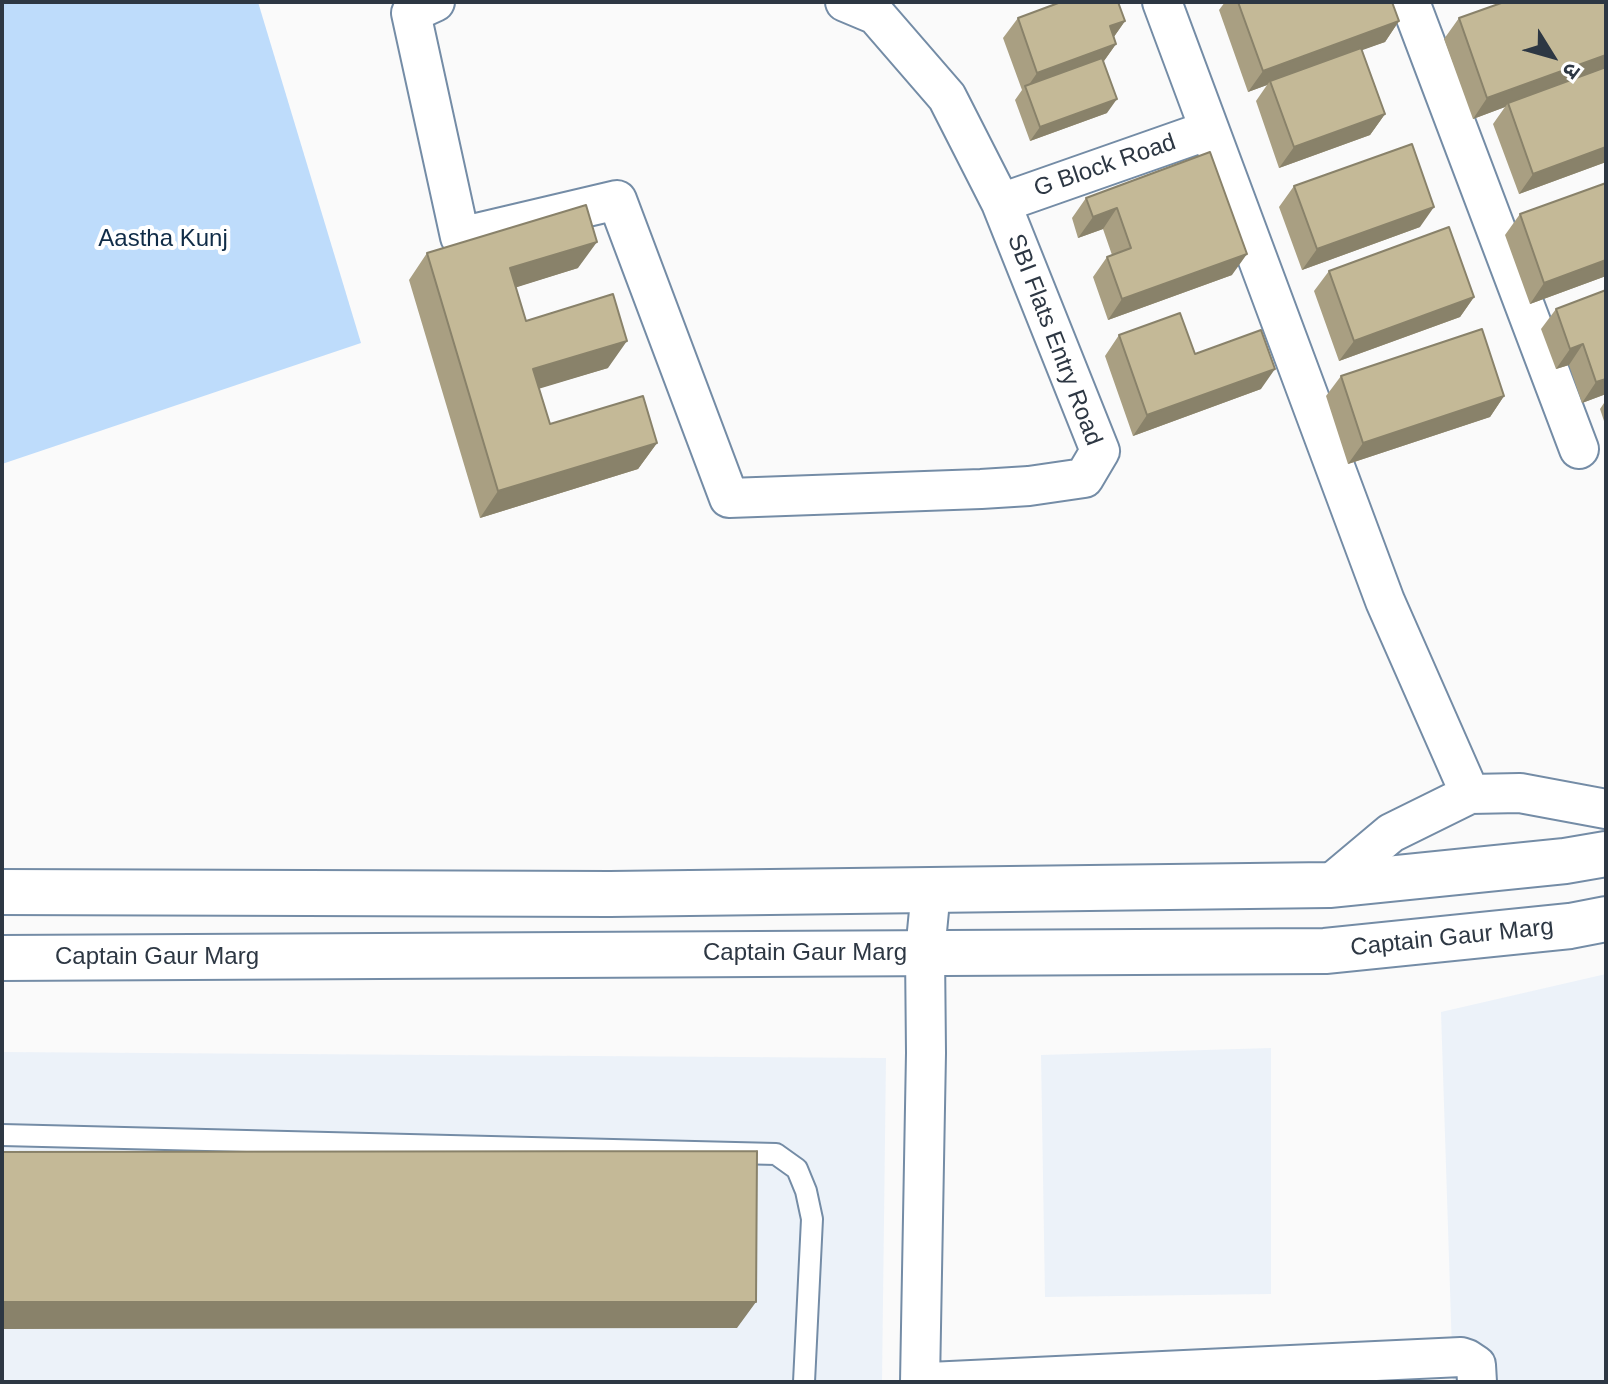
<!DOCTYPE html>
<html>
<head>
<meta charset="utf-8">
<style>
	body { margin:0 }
	#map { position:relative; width:1608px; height:1384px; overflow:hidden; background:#fafafa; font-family:Arial,"Noto Sans Devanagari",sans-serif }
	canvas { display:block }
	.frame { position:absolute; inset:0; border:4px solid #2d3743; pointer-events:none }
	.north { position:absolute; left:1512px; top:16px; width:80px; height:80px; -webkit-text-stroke:6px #fff; paint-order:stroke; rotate:127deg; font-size:22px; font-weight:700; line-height:32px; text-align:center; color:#2d3743 }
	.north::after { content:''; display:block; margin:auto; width:28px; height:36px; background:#2d3743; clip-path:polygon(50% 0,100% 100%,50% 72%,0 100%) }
</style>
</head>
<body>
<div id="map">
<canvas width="1608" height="1384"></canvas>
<div class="frame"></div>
<div class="north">उ</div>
</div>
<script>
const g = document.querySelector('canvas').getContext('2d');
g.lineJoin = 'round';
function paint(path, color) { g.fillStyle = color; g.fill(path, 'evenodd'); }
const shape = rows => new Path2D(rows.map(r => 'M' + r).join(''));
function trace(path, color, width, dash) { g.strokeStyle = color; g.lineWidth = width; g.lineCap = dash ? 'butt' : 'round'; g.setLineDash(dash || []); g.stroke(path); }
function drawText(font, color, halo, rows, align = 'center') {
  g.font = font + ' Arial,sans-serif'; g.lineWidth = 8; g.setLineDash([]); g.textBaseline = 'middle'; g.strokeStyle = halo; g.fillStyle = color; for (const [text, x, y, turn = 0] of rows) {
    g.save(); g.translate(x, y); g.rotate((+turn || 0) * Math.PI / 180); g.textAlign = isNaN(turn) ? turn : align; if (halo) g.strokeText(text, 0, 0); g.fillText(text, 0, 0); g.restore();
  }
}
paint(shape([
	[1606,974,1606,1382,1453,1382,1441,1012],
	[1271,1048,1271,1294,1045,1297,1041,1055],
	[2,1052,886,1058,882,1382,2,1382]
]), '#ecf2f9');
paint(shape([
	[2,2,258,2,361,343,2,464]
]), '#bedcfb');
const lane = shape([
	[2,1135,776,1154,797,1169,806,1191,812,1219,804,1382]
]);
const street = shape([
	[435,2,411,13,460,237,617,200,729,498,981,489,1029,486,1084,478,1100,451,1001,203,947,97,876,15,845,2],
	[1162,2,1385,601,1470,794],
	[1410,2,1579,449],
	[1001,203,1209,130],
	[1329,885,1391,833,1470,794,1520,793,1606,809],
	[920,1382,926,1053,925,952,931,890],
	[929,1382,1461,1357,1467,1359,1476,1365,1477,1382]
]);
const secondary = shape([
	[2,892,610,894,1329,885,1565,861,1606,854],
	[2,958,1325,951,1570,926,1606,919]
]);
trace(lane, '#748ca6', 24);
trace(street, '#748ca6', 42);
trace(secondary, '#748ca6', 48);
trace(lane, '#fff', 20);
trace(street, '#fff', 38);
trace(secondary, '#fff', 44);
paint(shape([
	[1225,2,1392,2,1399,21,1385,42,1361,50,1385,114,1370,135,1279,168,1256,101,1267,85,1248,92,1219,10],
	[1606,2,1606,162,1519,194,1493,124,1505,107,1473,119,1444,39,1459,18],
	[1018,18,1125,21,1113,38,1116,44,1104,61,1107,113,1030,141,1015,100,1022,90,1003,38],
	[1210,152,1232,275,1108,320,1093,277,1107,257,1112,255,1103,229,1078,238,1072,218,1086,198],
	[1294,186,1420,227,1302,270,1279,207],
	[1520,214,1606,276,1530,304,1505,235],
	[427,253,578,268,516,287,526,321,608,368,539,388,550,424,657,443,638,469,480,518,409,280],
	[1329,271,1474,297,1460,317,1339,361,1314,291],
	[1606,290,1606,394,1582,403,1569,365,1556,369,1541,329,1556,309],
	[1119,335,1261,389,1133,436,1105,356],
	[1341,376,1504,396,1490,417,1348,464,1326,396],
	[1606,400,1606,427,1600,409]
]), '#a99f82');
paint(shape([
	[1125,21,1111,41,1110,26],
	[1399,21,1385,42,1271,83,1270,81,1267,85,1248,92,1263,71],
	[1116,44,1101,65,1026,89,1037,73],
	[1606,55,1606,71,1508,103,1505,107,1473,119,1487,98],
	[1117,99,1107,113,1030,141,1040,127],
	[1385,114,1370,135,1279,168,1294,147],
	[1606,147,1606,162,1519,194,1533,174],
	[1434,207,1420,227,1302,270,1317,249],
	[1117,208,1103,229,1078,238,1093,217],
	[597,242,578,268,492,295,510,268],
	[1247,254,1232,275,1108,320,1122,299],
	[1606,260,1606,276,1530,304,1544,283],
	[1474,297,1460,317,1339,361,1354,341],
	[627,341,608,368,515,396,533,369],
	[1583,344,1569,365,1556,369,1570,349],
	[1275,369,1261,389,1133,436,1147,415],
	[1606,379,1606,394,1582,403,1596,382],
	[1504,396,1490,417,1348,464,1363,443],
	[657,443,638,469,480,518,498,491],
	[2,1302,756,1302,737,1328,2,1329]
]), '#89826a');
const building = shape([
	[1061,2,1118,2,1125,21,1110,26,1116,44,1037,73,1018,18,1061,2],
	[1238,2,1392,2,1399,21,1263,71,1238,2],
	[1504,2,1606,2,1606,55,1487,98,1459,18,1504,2],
	[1361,48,1385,114,1294,147,1270,81,1361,48],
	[1102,58,1117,99,1040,127,1025,86,1102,58],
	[1606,67,1606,147,1533,174,1508,103,1606,67],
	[1412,144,1434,207,1317,249,1294,186,1412,144],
	[1210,152,1247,254,1122,299,1107,257,1131,248,1117,208,1093,217,1086,198,1210,152],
	[1606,183,1606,260,1544,283,1520,214,1606,183],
	[586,205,597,242,510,268,526,321,613,294,627,341,533,369,550,424,643,396,657,443,498,491,427,253,586,205],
	[1449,227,1474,297,1354,341,1329,271,1449,227],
	[1606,290,1606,379,1596,382,1583,344,1570,349,1556,309,1606,290],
	[1180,313,1195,354,1261,330,1275,369,1147,415,1119,335,1180,313],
	[1482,329,1504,396,1363,443,1341,376,1482,329],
	[757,1151,756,1302,2,1302,2,1152,757,1151]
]);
paint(building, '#c4b997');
trace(building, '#89826a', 2);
drawText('24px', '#2d3743', '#fff', [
	["G Block Road",1105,166,-19],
	["SBI Flats Entry Road",1054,340,69],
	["Captain Gaur Marg",1452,938,-6],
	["Captain Gaur Marg",805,953],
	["Captain Gaur Marg",157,957]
]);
drawText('24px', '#102c47', '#fff', [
	["Aastha Kunj",163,239]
]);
</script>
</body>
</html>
